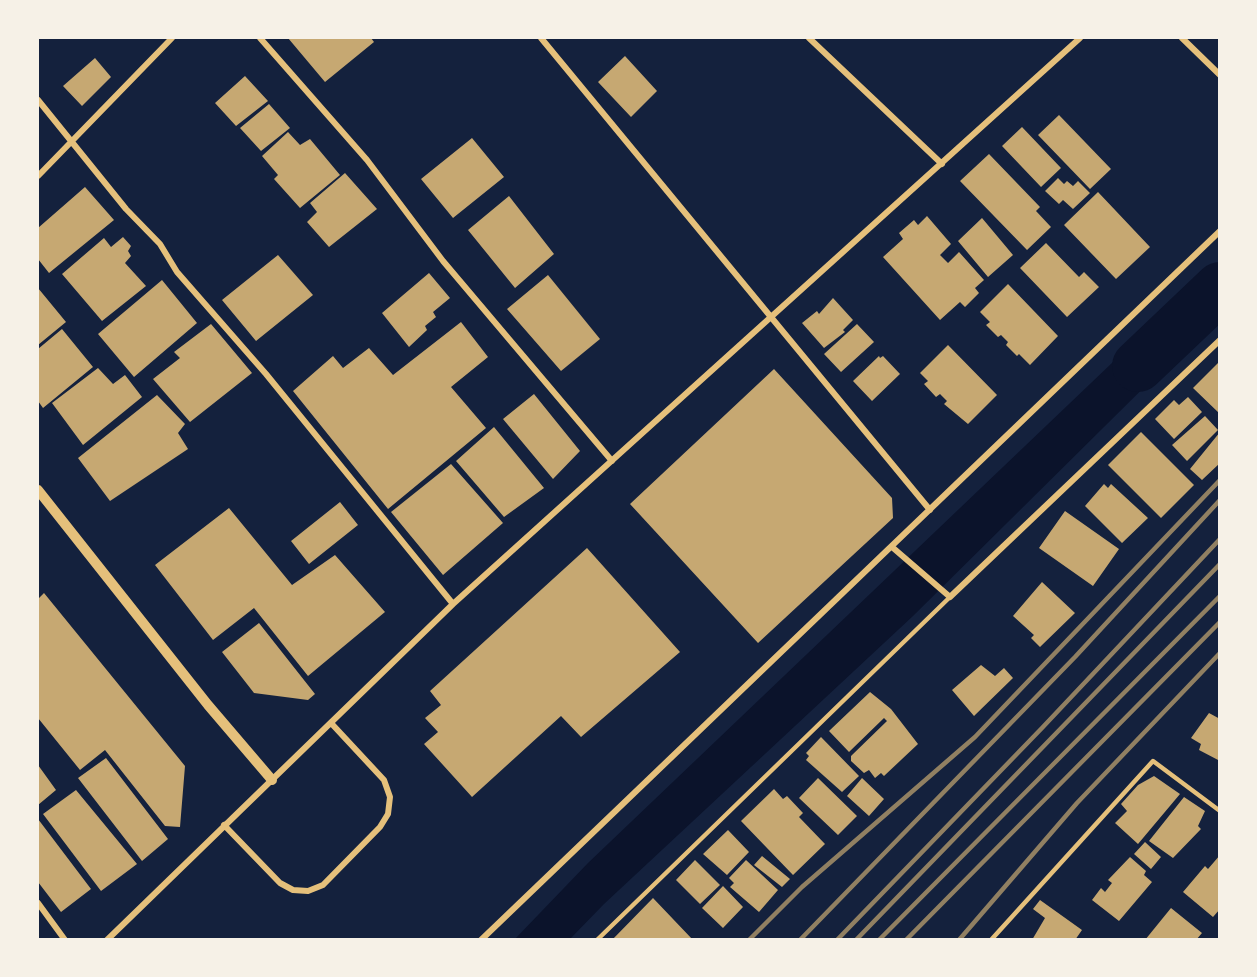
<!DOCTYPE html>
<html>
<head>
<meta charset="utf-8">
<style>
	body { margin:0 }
	#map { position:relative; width:1257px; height:977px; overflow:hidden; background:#14213d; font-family:Commissioner,sans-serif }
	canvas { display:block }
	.frame { position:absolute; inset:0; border:39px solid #f6f1e7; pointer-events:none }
</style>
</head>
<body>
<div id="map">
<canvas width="1257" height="977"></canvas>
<div class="frame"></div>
</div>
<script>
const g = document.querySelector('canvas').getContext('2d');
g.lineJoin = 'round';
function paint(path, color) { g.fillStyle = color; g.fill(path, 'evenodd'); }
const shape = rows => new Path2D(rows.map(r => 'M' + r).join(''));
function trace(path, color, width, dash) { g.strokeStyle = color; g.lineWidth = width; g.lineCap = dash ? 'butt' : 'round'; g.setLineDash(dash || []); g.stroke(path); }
paint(shape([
	[1178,300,1200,332,913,616,604,904,570,939,514,940,588,863]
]), '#0b132b');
trace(shape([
	[1138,366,1220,288]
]), '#0b132b', 52);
paint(shape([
	[288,38,371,38,374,42,325,82],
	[625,56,657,91,631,117,598,82],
	[95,58,111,77,82,106,63,86],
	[245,76,268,101,236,126,215,103],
	[269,104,290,128,261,151,240,128],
	[1059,115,1111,169,1090,189,1038,135],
	[1022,127,1061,168,1041,187,1002,146],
	[288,132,300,145,310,139,340,175,300,208,274,179,278,175,262,156],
	[472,138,504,177,453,218,421,179],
	[989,154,1040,207,1036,211,1051,227,1027,250,960,181],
	[345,173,377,209,329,247,307,222,317,212,310,203],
	[1058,178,1064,184,1067,181,1073,186,1078,181,1090,193,1073,209,1063,200,1059,204,1045,191],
	[85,187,114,220,49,273,38,259,38,228],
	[1098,192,1150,247,1116,279,1064,225],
	[509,196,554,254,515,288,468,230],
	[927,216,951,244,940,255,948,263,959,252,984,280,975,288,979,293,965,307,960,302,940,320,883,257,903,239,899,233,914,220,918,225],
	[982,218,1013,255,988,277,958,241],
	[123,237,131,246,128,251,131,256,125,263,146,286,102,321,62,274,104,238,111,247],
	[1046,243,1079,277,1084,272,1099,287,1067,317,1020,268],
	[278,255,313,295,256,341,222,300],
	[429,273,450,298,433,312,436,317,425,326,427,330,409,347,382,313],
	[548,275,600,339,561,371,507,309],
	[162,280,197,323,134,377,98,334],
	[1008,284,1058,336,1030,365,1019,354,1017,356,1006,345,1008,342,1001,335,998,337,986,325,990,322,980,312],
	[38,288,66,322,38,345],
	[833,298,853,320,843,330,845,332,824,348,802,323,817,311,819,314],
	[461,322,488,357,451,387,486,428,388,509,293,391,333,356,343,368,369,348,393,375],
	[211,324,252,373,190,422,153,379,180,358,174,352],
	[857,324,874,342,841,372,824,354],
	[62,329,93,367,43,408,38,401,38,349],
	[948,345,997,395,968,424,944,404,947,401,940,394,936,397,924,384,928,381,920,373],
	[879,356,880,358,883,356,900,374,872,401,853,381],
	[1220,361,1220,414,1193,388],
	[98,368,113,384,125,375,142,397,83,445,52,403],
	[774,369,892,498,893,518,758,643,630,504],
	[534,394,580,451,553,479,503,419],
	[157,395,185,424,178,433,188,449,110,501,78,458],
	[1188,397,1202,412,1174,439,1155,419,1174,400,1179,405],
	[1205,416,1218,430,1187,461,1172,445],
	[494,427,544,488,504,517,456,461],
	[1141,432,1194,485,1161,518,1108,465],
	[1220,432,1220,463,1202,480,1190,469],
	[451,464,503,523,443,575,391,512],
	[1104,484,1108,488,1111,484,1148,518,1122,543,1085,506],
	[340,502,358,525,309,564,291,541],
	[229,508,292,585,335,555,385,612,308,676,254,608,213,640,155,565],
	[1065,511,1119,549,1093,586,1039,548],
	[587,548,680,652,581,737,561,716,472,797,424,744,438,732,425,718,441,705,430,691],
	[1042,582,1075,613,1040,647,1031,638,1034,635,1013,616],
	[44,593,185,766,180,827,165,826,105,750,80,770,38,718,38,599],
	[259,623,315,694,308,700,254,693,222,652],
	[981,665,995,676,1004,668,1013,678,974,716,952,690],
	[870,692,891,709,918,744,884,776,881,773,875,778,869,770,864,773,851,761,851,756,887,721,884,718,849,752,829,731],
	[1209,713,1220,719,1220,761,1199,750,1201,744,1191,738],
	[821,737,859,776,842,792,806,760,809,756,806,753],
	[106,758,168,839,142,861,78,778],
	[38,765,56,790,38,805],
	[1154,776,1180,794,1138,844,1115,823,1127,811,1121,804,1138,785],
	[818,778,857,816,838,835,799,798],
	[862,778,884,799,869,816,847,796],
	[774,789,783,799,787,796,803,813,799,817,825,844,793,875,741,821],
	[76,790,137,864,101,891,43,814],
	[1184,797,1205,811,1198,826,1201,829,1173,858,1149,841],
	[38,819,91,889,61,912,38,882],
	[728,830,749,852,727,875,703,854],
	[1145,842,1161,857,1151,869,1134,854],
	[1220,855,1220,909,1213,917,1183,892,1205,866,1208,869],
	[762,856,790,879,782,887,754,865],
	[1130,857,1146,871,1144,875,1152,882,1119,921,1092,900,1101,888,1105,892,1112,883,1108,880],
	[695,860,720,885,700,904,676,880],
	[746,860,778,890,759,912,730,887,734,883,729,878],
	[723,886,743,907,723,928,702,908],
	[653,898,693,940,612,940],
	[1040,900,1082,930,1075,940,1032,940,1045,918,1033,909],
	[1171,908,1202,933,1196,940,1145,940]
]), '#c6a872');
trace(shape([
	[597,940,950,597],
	[991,940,1153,761,1220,811]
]), '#e5c07b', 4.5);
trace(shape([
	[260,38,367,160,443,261,612,461],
	[541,38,930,510],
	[809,38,942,164],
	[1182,38,1220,75],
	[38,100,126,209,160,244,177,272,266,374,453,604],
	[38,176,172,38],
	[892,547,950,597,1220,340],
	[224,825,280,883,293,890,308,891,323,885,380,827,388,814,390,797,384,780,331,723],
	[38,903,65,940],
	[107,940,453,604,1080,38],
	[481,940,1220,231]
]), '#e5c07b', 6);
trace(shape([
	[38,490,208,705,272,780]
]), '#e5c07b', 10);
trace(shape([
	[749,940,802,887,975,737,1220,480],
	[800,940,1075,657,1220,500],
	[837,940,1042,728,1220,539],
	[856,940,1220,564],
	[879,940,1220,596],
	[906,940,1220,622],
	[959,940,1077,803,1220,653]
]), '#918062', 4.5);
</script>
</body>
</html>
